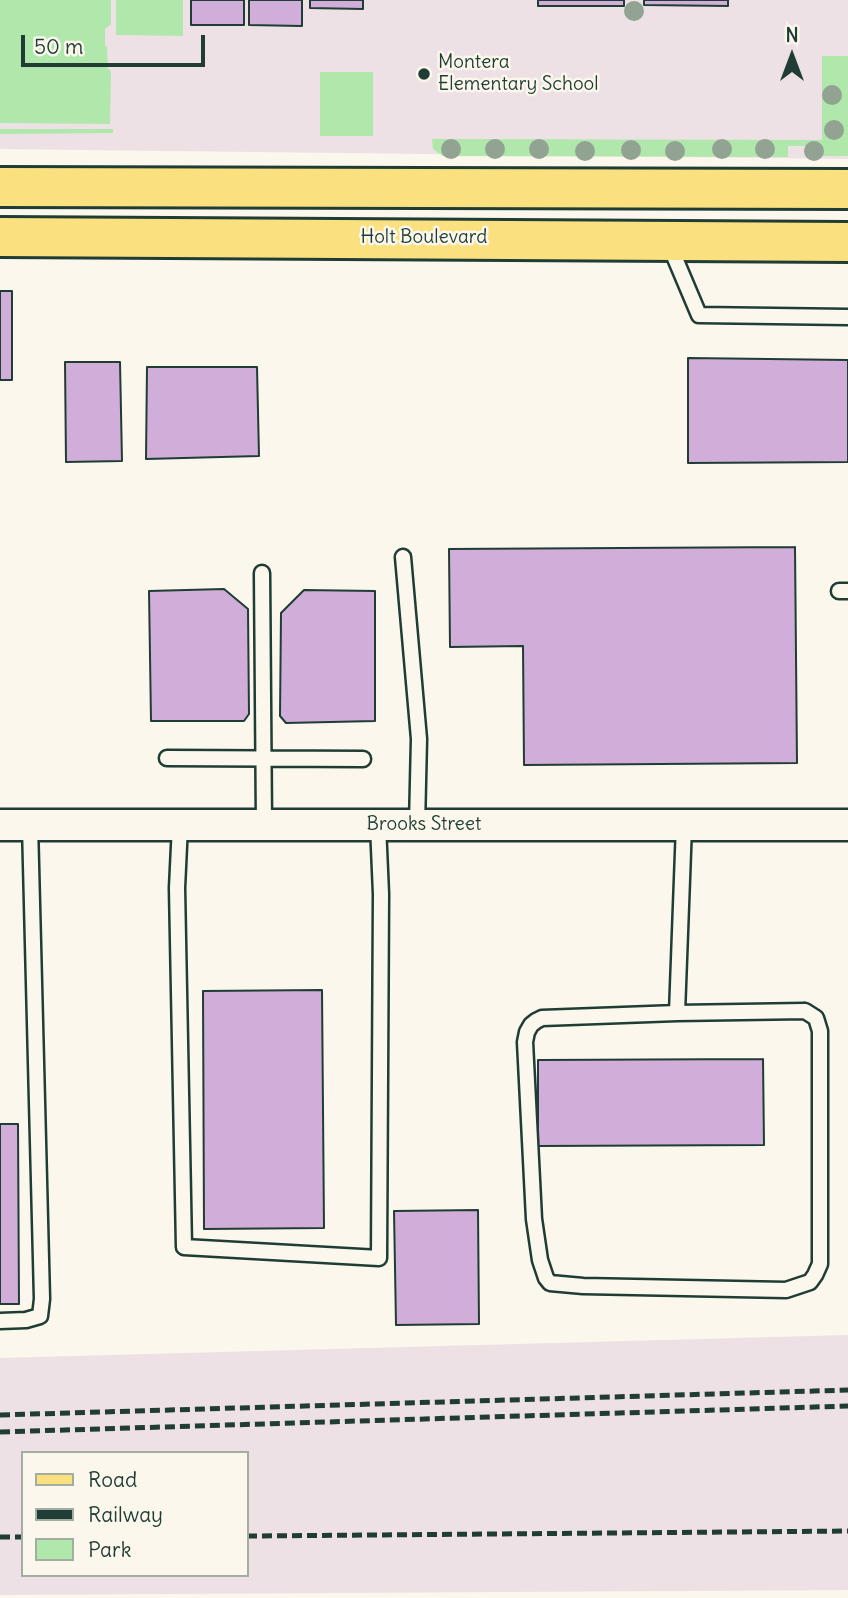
<!DOCTYPE html>
<html>
<head>
<meta charset="utf-8">
<style>
	body { margin:0 }
	#map { position:relative; width:848px; height:1598px; overflow:hidden; background:#fbf7ec; font-family:Delius,sans-serif }
	canvas { display:block }
	.legend { position:absolute; left:21px; top:1451px; width:228px; height:126px; box-sizing:border-box; background:#fbf7ec; border:2px solid #a3ada2; margin:0; padding:9px 12px; list-style:none; font-size:21px; color:#1f3d34 }
	.legend li { display:flex; align-items:center; gap:14px; height:35px }
	.legend b { width:35px; border:2px solid #a3ada2 }
	.north { position:absolute; left:757px; top:21px; width:70px; height:70px; -webkit-text-stroke:5px #fbf7ec; paint-order:stroke; rotate:0deg; font-size:19px; font-weight:700; line-height:28px; text-align:center; color:#1f3d34 }
	.north::after { content:''; display:block; margin:auto; width:24px; height:32px; background:#1f3d34; clip-path:polygon(50% 0,100% 100%,50% 72%,0 100%) }
	.scale { position:absolute; left:21px; top:35px; width:184px; height:32px; box-sizing:border-box; border:4px solid #1f3d34; border-top:0; padding-left:9px; font-size:21px; line-height:24px; white-space:nowrap; color:#1f3d34; -webkit-text-stroke:5px #fbf7ec; paint-order:stroke }
</style>
</head>
<body>
<div id="map">
<canvas width="848" height="1598"></canvas>
<ul class="legend">
<li><b style="height:9px;background:#fbe080"></b>Road</li>
<li><b style="height:9px;background:#1f3d34"></b>Railway</li>
<li><b style="height:19px;background:#b0e8ab"></b>Park</li>
</ul>
<div class="north">N</div>
<div class="scale">50 m</div>
</div>
<script>
const g = document.querySelector('canvas').getContext('2d');
g.lineJoin = 'round';
function paint(path, color) { g.fillStyle = color; g.fill(path, 'evenodd'); }
const shape = rows => new Path2D(rows.map(r => 'M' + r).join(''));
function trace(path, color, width, dash) { g.strokeStyle = color; g.lineWidth = width; g.lineCap = dash ? 'butt' : 'round'; g.setLineDash(dash || []); g.stroke(path); }
function drawText(font, color, halo, rows, align = 'center') {
  g.font = font + ' Delius,sans-serif'; g.lineWidth = 5; g.setLineDash([]); g.textBaseline = 'middle'; g.strokeStyle = halo; g.fillStyle = color; for (const [text, x, y, turn = 0] of rows) {
    g.save(); g.translate(x, y); g.rotate((+turn || 0) * Math.PI / 180); g.textAlign = isNaN(turn) ? turn : align; if (halo) g.strokeText(text, 0, 0); g.fillText(text, 0, 0); g.restore();
  }
}
paint(shape([
	[0,0,848,0,848,159,0,149],
	[848,1335,848,1590,0,1595,0,1358],
	[23,1453,247,1453,247,1575,23,1575]
]), '#eee1e6');
paint(shape([
	[0,0,111,0,111,24,105,29,105,46,107,47,108,69,111,71,110,124,0,123],
	[116,0,183,0,183,36,116,35],
	[822,56,848,56,848,156,808,156,806,146,788,146,788,157,443,156,433,149,432,139,822,140],
	[320,72,373,72,373,136,320,136],
	[0,129,113,129,113,133,0,134]
]), '#b0e8ab');
const building = shape([
	[191,0,244,0,244,25,191,25,191,0],
	[249,0,302,0,302,26,249,25,249,0],
	[310,0,363,0,363,9,310,8,310,0],
	[538,0,624,0,624,6,538,6,538,0],
	[644,0,728,0,728,6,644,5,644,0],
	[0,291,12,291,12,380,0,380,0,291],
	[688,358,848,360,848,462,688,463,688,358],
	[65,362,120,362,122,461,66,462,65,362],
	[147,367,257,367,259,456,146,459,147,367],
	[795,547,797,763,524,765,523,646,450,647,449,549,795,547],
	[224,589,248,609,249,714,244,721,151,721,149,591,224,589],
	[304,590,375,591,375,721,286,723,280,716,281,613,304,590],
	[322,990,324,1228,204,1229,203,991,322,990],
	[763,1059,764,1145,538,1146,538,1060,763,1059],
	[0,1124,18,1124,19,1304,0,1304,0,1124],
	[478,1210,479,1324,396,1325,394,1211,478,1210]
]);
paint(building, '#d0aed9');
trace(building, '#1f3d34', 2);
const service = shape([
	[669,244,699,315,848,317],
	[403,557,419,739,417,825],
	[262,573,264,825],
	[839,591,848,591],
	[167,758,363,759],
	[180,825,177,888,184,1247,379,1258,381,894,378,825],
	[805,1011,816,1018,820,1031,820,1264,815,1275,810,1282,786,1290,583,1286,550,1283,546,1278,540,1260,534,1219,525,1042,527,1032,531,1025,536,1021,542,1018,677,1013,805,1011],
	[677,1013,684,825],
	[0,1321,26,1320,40,1316,42,1299,30,825]
]);
const minor = shape([
	[0,825,848,825]
]);
const primary = shape([
	[0,187,848,189],
	[0,237,848,242]
]);
trace(service, '#1f3d34', 19);
trace(minor, '#1f3d34', 35);
trace(primary, '#1f3d34', 44);
trace(service, '#fbf7ec', 14);
trace(minor, '#fbf7ec', 30);
trace(primary, '#fbe080', 38);
trace(shape([
	[0,1415,848,1390],
	[0,1432,848,1406],
	[247,1536,848,1531],
	[0,1537,23,1537]
]), '#1f3d34', 5, [10, 5]);
g.fillStyle = '#92a394';
for (const [x, y] of [
	[634,11],
	[832,95],
	[834,130],
	[451,149],
	[495,149],
	[539,149],
	[722,149],
	[765,149],
	[631,150],
	[585,151],
	[675,151],
	[814,151]
]) { g.beginPath(); g.arc(x, y, 10, 0, 2 * Math.PI); g.fill(); }
for (const [x, y, r, color] of [
	[424,74,7,"#1f3d34"]
]) { const dot = new Path2D(); dot.arc(x, y, r, 0, 2 * Math.PI); g.fillStyle = color; g.fill(dot); trace(dot, '#fbf7ec', 2.5); }
drawText('19px', '#1f3d34', '#fbf7ec', [
	["Montera",438,63],
	["Elementary School",438,85]
], 'left');
drawText('19px', '#1f3d34', '#fbf7ec', [
	["Holt Boulevard",424,238],
	["Brooks Street",424,825]
]);
</script>
</body>
</html>
